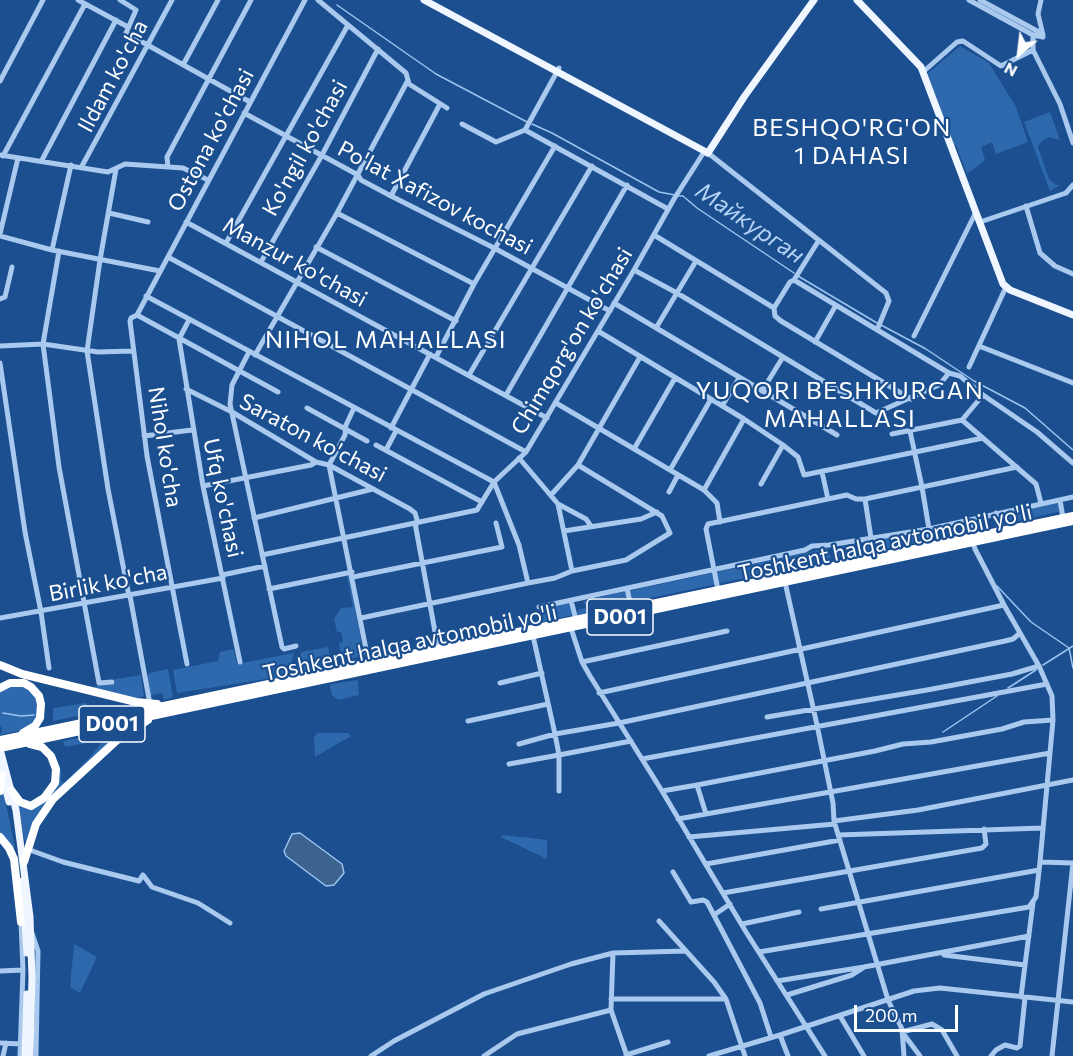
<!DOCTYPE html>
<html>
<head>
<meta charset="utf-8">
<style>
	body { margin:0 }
	#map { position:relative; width:1073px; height:1056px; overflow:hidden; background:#1b4f8f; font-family:Commissioner,sans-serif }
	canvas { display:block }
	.north { position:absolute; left:989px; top:24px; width:60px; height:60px; -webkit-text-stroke:4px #1b4f8f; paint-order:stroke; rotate:208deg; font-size:16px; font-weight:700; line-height:24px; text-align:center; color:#fff }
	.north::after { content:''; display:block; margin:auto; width:21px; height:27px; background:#fff; clip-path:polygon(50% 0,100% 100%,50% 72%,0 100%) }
	.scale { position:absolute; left:854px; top:1005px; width:104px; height:27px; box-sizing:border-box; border:3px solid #fff; border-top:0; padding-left:8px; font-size:18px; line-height:21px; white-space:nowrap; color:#fff; -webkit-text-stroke:4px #1b4f8f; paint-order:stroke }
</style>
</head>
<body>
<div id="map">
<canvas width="1073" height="1056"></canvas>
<div class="north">N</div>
<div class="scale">200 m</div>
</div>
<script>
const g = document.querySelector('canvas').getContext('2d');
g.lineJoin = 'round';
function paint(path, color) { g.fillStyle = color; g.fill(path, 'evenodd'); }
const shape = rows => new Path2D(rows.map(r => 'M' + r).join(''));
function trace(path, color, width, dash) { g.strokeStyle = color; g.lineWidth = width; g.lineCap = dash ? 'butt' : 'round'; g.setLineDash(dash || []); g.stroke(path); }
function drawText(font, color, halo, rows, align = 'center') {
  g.font = font + ' Commissioner,sans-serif'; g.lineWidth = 4.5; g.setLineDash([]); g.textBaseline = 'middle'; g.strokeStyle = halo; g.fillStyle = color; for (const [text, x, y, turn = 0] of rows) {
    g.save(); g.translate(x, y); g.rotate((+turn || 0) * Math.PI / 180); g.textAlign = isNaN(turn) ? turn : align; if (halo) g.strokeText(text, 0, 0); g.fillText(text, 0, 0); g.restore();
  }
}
paint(shape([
	[960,46,989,63,1016,107,1028,142,996,154,992,142,981,147,985,160,967,174,956,145,953,146,927,74],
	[1050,112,1060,140,1049,137,1042,141,1038,147,1049,179,1056,185,1060,185,1050,191,1024,122],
	[1058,502,1061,511,1002,525,999,515],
	[926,531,925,541,835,558,833,548],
	[828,548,831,560,631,602,629,591],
	[350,575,363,653,362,656,349,659,345,657,340,650,339,643,343,642,341,632,337,632,334,619,341,608,353,607,347,576],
	[625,591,628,602,627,604,576,616,578,610,586,608,584,601],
	[570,602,573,615,542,622,540,609],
	[328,647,331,662,330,667,295,672,301,652],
	[234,649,237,664,294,653,290,668,285,676,177,693,173,670,218,661,220,652],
	[168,669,173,697,164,700,162,693,150,696,146,676,150,673],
	[141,675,144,696,134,700,92,688,97,685,115,684,115,679],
	[358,680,359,695,338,700,332,695,330,688,331,684],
	[21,685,32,691,37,700,38,718,26,729,0,735,2,729,0,725,0,691,5,687],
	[86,703,93,713,53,721,53,708],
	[131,726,59,790,27,844,24,838,17,801,35,807,58,770,61,769,61,781,64,783,92,755,103,740,65,747,63,741],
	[317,733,348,733,351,736,315,757,314,737],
	[3,790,15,848,12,850,0,833,0,796],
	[503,835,547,840,547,859,501,837],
	[74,944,97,957,80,993,70,987]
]), '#2e69ad');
const water = shape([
	[300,833,342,864,344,873,334,885,326,886,286,856,284,851,292,834,300,833]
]);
paint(water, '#3c6290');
trace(water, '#9cc4f0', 1.5);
trace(shape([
	[337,5,436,74,527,122],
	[532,124,552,133,659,192,675,195],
	[679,196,683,196,697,208,794,273],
	[798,276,877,323],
	[881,325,926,349,974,381,1025,408,1073,450],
	[997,586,1031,622,1069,648,1073,668],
	[1043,665,1073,646],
	[1008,688,1036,670],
	[3,713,21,716,34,715],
	[943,732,997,696]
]), '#9cc4f0', 1.5);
trace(shape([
	[78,0,128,27],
	[120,0,136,10,126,33,250,102],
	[318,0,406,73,409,84,447,108],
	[969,0,1033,35,1043,37],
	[980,0,1039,32,1043,37],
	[1041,0,1038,14,1043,35],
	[1033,35,1033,50,1060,104,1073,143],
	[183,65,218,0],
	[923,72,957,42,963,41,1001,66,1033,50],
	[0,81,43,0],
	[244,113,358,175,361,180,391,196,496,249,610,311],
	[462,124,496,142,525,130],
	[525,130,668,209],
	[525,130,559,68],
	[707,154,708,153,886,293,889,301,877,330],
	[0,155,108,172,125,164,183,168,208,180],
	[3,156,85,4],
	[42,160,116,20],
	[82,166,172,0],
	[168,167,167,157,251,0],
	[116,169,100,260,87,351,108,489,129,596],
	[391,196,440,104],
	[1026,206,1040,253,1055,266,1073,274],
	[109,213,148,222],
	[337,213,474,284],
	[186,222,547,418],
	[980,222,1066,193,1073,185],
	[0,234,18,158],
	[654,235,774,308],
	[0,236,52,250,160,271],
	[226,243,348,25],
	[316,247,456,321],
	[52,250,71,165],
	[59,251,43,344,59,467,99,683,112,682],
	[168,257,526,452],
	[261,262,322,155,378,49],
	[634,270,677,293,876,413,939,385,949,373],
	[794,280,949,373,960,376,983,395,1037,432,1073,463],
	[146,296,494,482],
	[0,299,5,297,12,267],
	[614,303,837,435],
	[774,308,775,316,781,321,911,399],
	[774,308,790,282,794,280,819,240],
	[137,315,131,318,130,321,147,456,187,664],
	[137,315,305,0],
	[137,315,278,392],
	[656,328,696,261],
	[598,331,744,419,783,445,798,457,804,475,983,438],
	[914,336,976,212],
	[179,339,203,486,240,662],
	[179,339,189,320],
	[815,342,836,305],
	[0,346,43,344,98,352,133,351],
	[979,346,1073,383],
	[249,352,232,385,230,404,282,647,284,649,296,646],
	[255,355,337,213,407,82],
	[436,357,474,284,555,146],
	[0,363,25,532,41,612,49,668],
	[969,367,1006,287],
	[469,375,592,166],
	[186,389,232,412,316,462,329,465,410,509,415,513,418,523],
	[762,391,783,357],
	[506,395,627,185],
	[556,403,704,490,717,503,720,522],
	[722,406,739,378],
	[307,408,367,441],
	[354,408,346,425,345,435,329,465,367,654],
	[962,420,1036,484,1041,503],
	[391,428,430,354],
	[910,431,922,487,929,529,929,546],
	[892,434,962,420,983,395],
	[144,436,192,430],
	[376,445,482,502],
	[634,449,675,378],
	[386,450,396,431],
	[519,458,558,504,586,519,591,526],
	[670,470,711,399],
	[822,472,828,499],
	[761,484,783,445],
	[203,486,311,465,316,462],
	[704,490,744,419],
	[669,492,678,475],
	[551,495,578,465,640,357],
	[865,499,871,538],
	[1060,500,1063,518],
	[558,504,572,571],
	[996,513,1000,531],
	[254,518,373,489],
	[969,520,973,536],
	[415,523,438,648],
	[564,531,641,519,657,512],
	[262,555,477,510,494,482,526,452,634,270,674,199,704,152],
	[222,575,265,566],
	[353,577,502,547,496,523],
	[785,582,817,725,833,803,834,821,888,1000,902,1029,904,1056],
	[528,583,555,578,572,571,626,560,670,533,662,516,578,465],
	[627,588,631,608],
	[269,589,352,572],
	[718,590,706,529,708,524,847,495,856,499,865,499,1017,467],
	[130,596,150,704],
	[571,600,576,620],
	[539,607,805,550,812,546,829,545,929,529,1073,497],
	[0,618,223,578],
	[361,618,528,583,519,545,494,482],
	[570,625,582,662,590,676,662,791,697,785,706,814,1050,753],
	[533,636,555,734,619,723,1005,641,1013,639,1020,633],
	[582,662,727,631],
	[500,683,542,673],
	[599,693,1004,605],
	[767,717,927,690,1012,674,1039,666],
	[468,721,548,704],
	[519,744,555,734,559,755,631,741],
	[642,759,1047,684],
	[509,764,559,755,559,791],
	[697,785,875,751,903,744,931,742,1002,729,1024,722,1053,720,1052,696,1039,666,1004,605,975,549,973,543],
	[662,791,746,932,825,1056],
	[678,819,706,814],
	[834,821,918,810,1073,780],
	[838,835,1043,828],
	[689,837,835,824],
	[27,849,63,862,139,881,143,875,152,887,198,903,230,923],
	[1040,862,1053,720],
	[706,864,840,840],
	[673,872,691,902,703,900,707,902,760,1003,771,1037],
	[723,893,982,848,986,844,984,829],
	[821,909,1039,870],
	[714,915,730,904],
	[659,921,714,982,726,999,745,1056],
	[742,924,799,912],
	[32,933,38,951,36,1056],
	[759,952,1029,907,1036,897,1040,862,1073,863],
	[613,953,611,1010,627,1056],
	[944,955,1025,965,1021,997],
	[1025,965,1033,903],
	[0,971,23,970],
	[777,981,864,967,1029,936],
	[787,995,852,975,863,968],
	[611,999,726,999],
	[840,1016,864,1056],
	[780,1035,914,991,940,988,1073,1002],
	[0,1043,21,1044],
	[626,1055,668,1042],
	[3,1056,6,1043],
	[20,1056,23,970,21,922],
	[371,1056,394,1041,484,994,571,964,613,953,686,951],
	[484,1056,517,1034,611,1010],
	[709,1056,780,1035,788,1056],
	[920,1056,902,1032,932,1024,942,1030,957,1056],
	[991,1056,996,1050,1005,1045,1017,1048,1020,1046,1025,998],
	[1052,1056,1073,863]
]), '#a9c9ee', 5);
trace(shape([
	[424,0,708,153],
	[857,0,921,67,1003,284,1010,290,1073,315],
	[708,153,744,97,814,0],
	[0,749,16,810,30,917,32,978,30,1056],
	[0,766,9,802],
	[22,881,27,953],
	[25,1056,27,994]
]), '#f0f6ff', 7);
trace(shape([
	[0,665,22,674,136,702,157,704],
	[0,688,10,683,24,683,31,687,39,696,41,704,40,718,35,726,23,733],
	[0,740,1073,516],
	[0,748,1073,521],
	[11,790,20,802,31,806,44,798,55,783,56,769,51,756,42,747,30,744],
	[0,791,2,775],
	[0,837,9,848,14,859,21,922],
	[24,862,36,824,53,799,116,741,148,720]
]), '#fff', 8);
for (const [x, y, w] of [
	[620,617,66],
	[112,724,66]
]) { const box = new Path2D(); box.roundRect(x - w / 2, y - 18, w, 36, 4.5); g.fillStyle = '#1b4f8f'; g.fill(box); trace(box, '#fff', 1.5); }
drawText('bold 21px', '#fff', null, [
	["D001",620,617],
	["D001",112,724]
]);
drawText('22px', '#fff', '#1b4f8f', [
	["Ildam ko'cha",113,76,-62],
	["Ostona ko'chasi",211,140,-62],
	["Ko'ngil ko'chasi",305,148,-61],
	["Po'lat Xafizov kochasi",435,198,28],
	["Manzur ko'chasi",295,262,29],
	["Chimqorg'on ko'chasi",572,341,-59],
	["Saraton ko'chasi",313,438,28],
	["Nihol ko'cha",165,447,81],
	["Ufq ko'chasi",223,498,78],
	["Toshkent halqa avtomobil yo'li",885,543,-12],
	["Birlik ko'cha",108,583,-11],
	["Toshkent halqa avtomobil yo'li",410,643,-12]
]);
g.letterSpacing = '1.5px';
drawText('24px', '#fff', '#1b4f8f', [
	["BESHQO'RG'ON",852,128],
	["1 DAHASI",852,156],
	["NIHOL MAHALLASI",386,340],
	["YUQORI BESHKURGAN",840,391],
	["MAHALLASI",840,419]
]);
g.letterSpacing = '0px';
drawText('italic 24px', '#b5d3f5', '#1b4f8f', [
	["Майкурган",750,223,34]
]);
</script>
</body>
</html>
